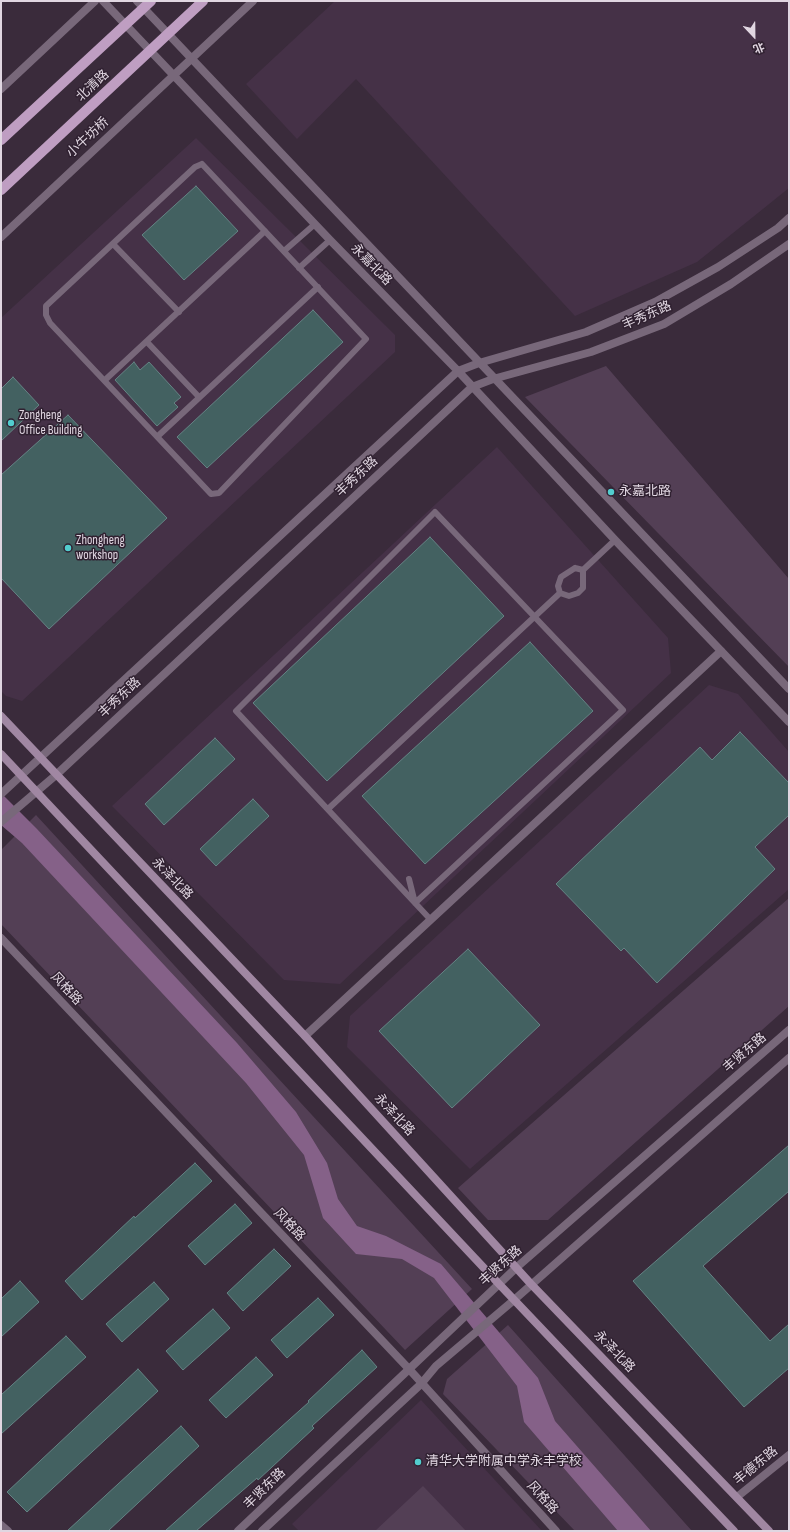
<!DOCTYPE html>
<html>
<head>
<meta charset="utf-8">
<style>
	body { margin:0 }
	#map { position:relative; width:790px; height:1532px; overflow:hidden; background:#3a2b3b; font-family:"Sofia Sans Condensed","Noto Sans SC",sans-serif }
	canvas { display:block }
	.frame { position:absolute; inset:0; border:2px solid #e0d6e1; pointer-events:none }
	.north { position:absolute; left:734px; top:16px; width:40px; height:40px; -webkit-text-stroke:3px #302131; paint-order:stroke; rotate:158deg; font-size:11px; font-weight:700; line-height:16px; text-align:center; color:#e0d6e1 }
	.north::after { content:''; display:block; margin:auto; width:14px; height:18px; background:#e0d6e1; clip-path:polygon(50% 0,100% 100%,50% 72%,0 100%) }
</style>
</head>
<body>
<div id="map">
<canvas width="790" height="1532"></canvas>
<div class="frame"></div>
<div class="north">北</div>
</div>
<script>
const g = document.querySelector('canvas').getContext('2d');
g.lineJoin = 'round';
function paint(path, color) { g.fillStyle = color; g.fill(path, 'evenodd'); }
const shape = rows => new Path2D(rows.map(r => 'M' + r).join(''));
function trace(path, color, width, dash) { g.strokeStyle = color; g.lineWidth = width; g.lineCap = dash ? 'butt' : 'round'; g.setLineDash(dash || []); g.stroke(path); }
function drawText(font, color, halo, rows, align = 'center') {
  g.font = font + ' "Sofia Sans Condensed","Noto Sans SC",sans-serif'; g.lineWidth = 3; g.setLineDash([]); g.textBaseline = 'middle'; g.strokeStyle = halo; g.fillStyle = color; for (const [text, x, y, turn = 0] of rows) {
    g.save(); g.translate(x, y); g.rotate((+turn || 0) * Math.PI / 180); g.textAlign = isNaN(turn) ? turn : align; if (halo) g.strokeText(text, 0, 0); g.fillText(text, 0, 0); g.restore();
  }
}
paint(shape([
	[335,1,789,1,789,188,697,262,575,316,356,79,297,139,246,84],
	[196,138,395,335,395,352,22,701,6,696,1,691,1,318],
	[497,447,668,638,671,673,340,984,284,980,112,806],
	[709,685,738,694,789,752,789,889,470,1169,347,1047,350,1016],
	[421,1400,542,1531,299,1531,292,1524]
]), '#453147');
paint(shape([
	[606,366,789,579,789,667,525,397],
	[36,815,472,1289,405,1350,1,924,1,850],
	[789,898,789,1006,548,1220,488,1220,458,1188],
	[508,1325,692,1531,575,1531,443,1394,447,1379],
	[423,1486,466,1531,375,1531]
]), '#533f55');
paint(shape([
	[1,793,37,829,237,1043,296,1112,327,1163,338,1199,357,1226,386,1236,441,1264,538,1378,555,1421,651,1531,618,1531,524,1422,517,1386,434,1278,402,1259,356,1254,323,1218,304,1155,246,1083,22,843,1,825]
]), '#856188');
const building = shape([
	[196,186,238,231,184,280,142,235,196,186],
	[313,310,343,342,207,468,177,437,313,310],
	[134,362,140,370,149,362,181,397,174,403,178,407,157,426,115,380,134,362],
	[13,377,39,405,1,441,1,389,13,377],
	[68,415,167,518,49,629,1,578,1,475,68,415],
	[430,537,504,616,327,781,253,703,430,537],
	[530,642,593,711,425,864,362,796,530,642],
	[740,732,789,783,789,815,755,847,775,869,657,983,624,948,621,951,556,884,700,747,712,760,740,732],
	[215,738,235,759,164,825,145,804,215,738],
	[253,799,269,816,216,866,200,849,253,799],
	[468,949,540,1025,452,1108,379,1031,468,949],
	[789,1145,789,1191,703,1266,770,1341,789,1324,789,1368,744,1407,633,1281,789,1145],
	[195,1163,212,1181,82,1300,65,1281,134,1216,135,1218,195,1163],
	[235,1204,252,1223,205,1265,188,1246,235,1204],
	[274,1249,291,1266,243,1311,227,1293,274,1249],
	[20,1281,39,1302,1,1337,1,1299,20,1281],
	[154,1282,169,1299,122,1342,106,1324,154,1282],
	[318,1298,334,1315,287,1358,271,1340,318,1298],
	[213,1309,230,1328,183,1370,166,1351,213,1309],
	[66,1336,86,1357,1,1434,1,1395,66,1336],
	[362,1350,377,1367,312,1426,314,1428,258,1480,257,1478,196,1531,165,1531,309,1402,308,1401,362,1350],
	[256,1357,273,1375,226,1418,209,1400,256,1357],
	[138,1369,158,1391,27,1512,7,1492,138,1369],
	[181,1426,199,1446,108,1531,67,1531,181,1426]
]);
paint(building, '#436161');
trace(building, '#648384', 1);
trace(shape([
	[202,164,366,339,219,493,211,494,50,323,46,315,46,306,195,167,202,164],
	[113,244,179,312],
	[284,251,315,224],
	[299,268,330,240],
	[147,342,199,397],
	[105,380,265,231],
	[158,436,318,287],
	[575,568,583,570,583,588,578,593,569,596,560,593,558,586,561,577,575,568],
	[583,570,615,540],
	[328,809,560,593],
	[409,879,415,903,623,710,435,512,236,711,430,919]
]), '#78687a', 6);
trace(shape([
	[1,938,409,1369,556,1531],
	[305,1036,721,651],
	[737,1497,789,1455],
	[1,1525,8,1531]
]), '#78687a', 8);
trace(shape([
	[103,1,330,240,458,371,615,540,789,722],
	[137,1,789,689],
	[1,89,95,1],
	[1,237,253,1],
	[1,794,458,371,479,363,586,332,655,302,718,267,778,228,789,218],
	[1,822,56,775,472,387,493,379,591,352,664,324,731,284,789,244],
	[238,1531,517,1267,789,1030],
	[262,1531,421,1384,436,1366,514,1300,789,1058]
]), '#78687a', 8);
trace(shape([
	[1,716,305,1036,531,1284,769,1531],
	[1,754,499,1284,734,1531]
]), '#a087a2', 8);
trace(shape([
	[1,140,151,1],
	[1,190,203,1]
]), '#bf9ec2', 10);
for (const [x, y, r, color] of [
	[11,423,4,"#52cdce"],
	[611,492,4,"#52cdce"],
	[68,548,4,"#52cdce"],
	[418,1462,4,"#52cdce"]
]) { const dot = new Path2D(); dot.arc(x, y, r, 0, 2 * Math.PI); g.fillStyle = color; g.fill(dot); trace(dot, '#302131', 1.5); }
drawText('13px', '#e0d6e1', '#302131', [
	["北清路",93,86,-43],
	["小牛坊桥",88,138,-43],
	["永嘉北路",371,265,46],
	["丰秀东路",647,316,-24],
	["丰秀东路",357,477,-43],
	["丰秀东路",120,698,-43],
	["永泽北路",172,879,46],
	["风格路",66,989,47],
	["丰贤东路",745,1053,-41],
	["永泽北路",394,1115,47],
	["风格路",289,1225,47],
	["丰贤东路",501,1266,-42],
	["永泽北路",614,1352,46],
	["丰德东路",756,1466,-39],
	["丰贤东路",265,1489,-44],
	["风格路",542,1498,48]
]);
drawText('13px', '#e0d6e1', '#302131', [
	["Zongheng",19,416],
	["Office Building",19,431],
	["永嘉北路",619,492],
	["Zhongheng",76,541],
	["workshop",76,556],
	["清华大学附属中学永丰学校",426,1462]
], 'left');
</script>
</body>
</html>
